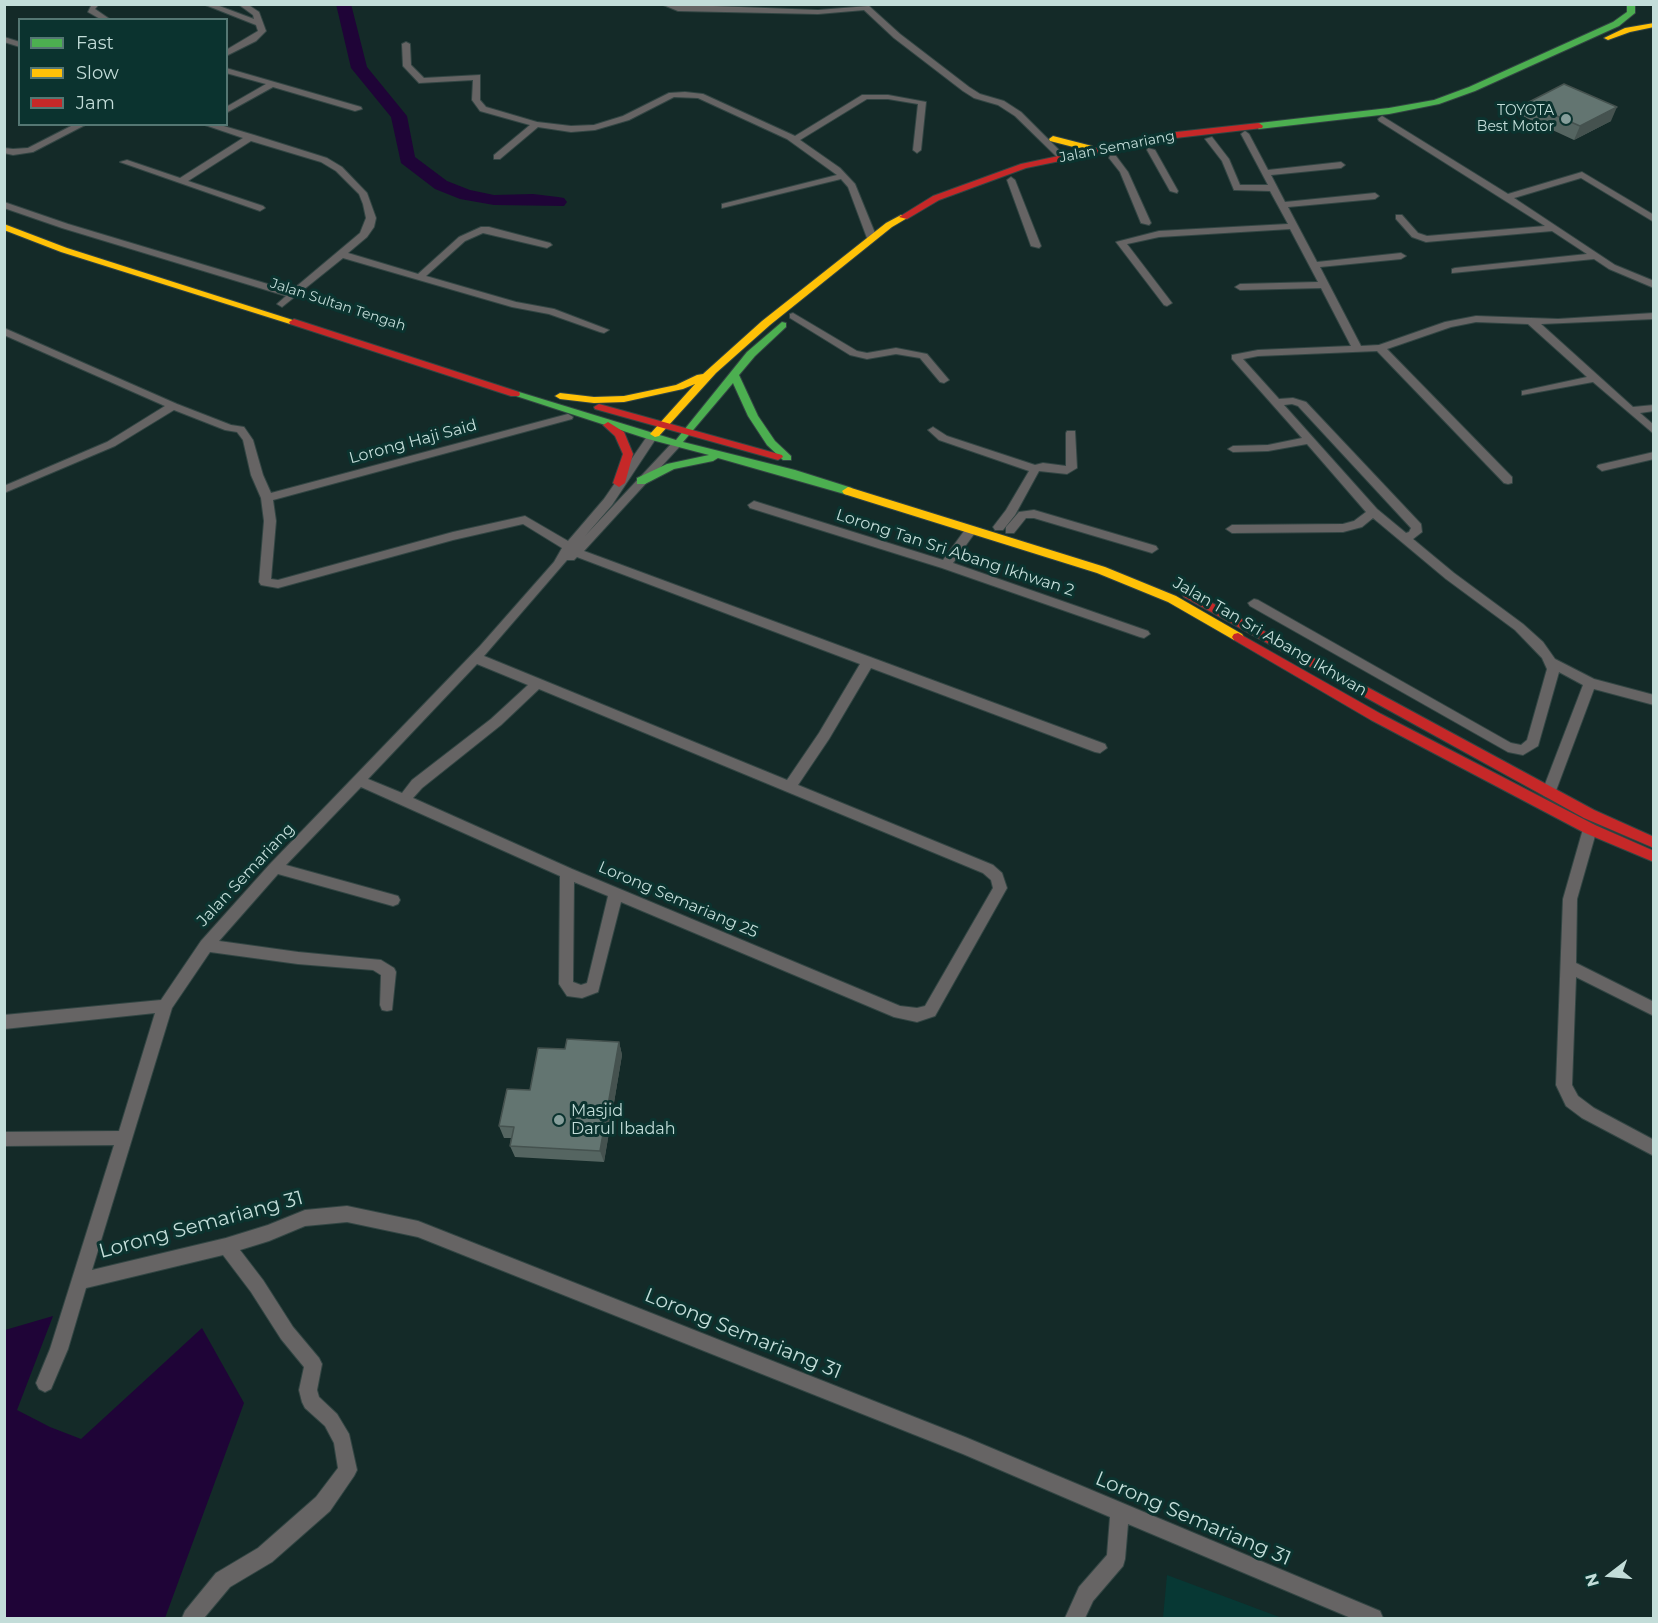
<!DOCTYPE html>
<html>
<head>
<meta charset="utf-8">
<style>
	body { margin:0 }
	#map { position:relative; width:1658px; height:1623px; overflow:hidden; background:#142a28; font-family:Montserrat,sans-serif }
	canvas { display:block }
	.frame { position:absolute; inset:0; border:6px solid #c3ddd9; pointer-events:none }
	.legend { position:absolute; left:18px; top:18px; width:210px; height:108px; box-sizing:border-box; background:#0b332f; border:2px solid #557773; margin:0; padding:8px 10px; list-style:none; font-size:18px; color:#c3ddd9 }
	.legend li { display:flex; align-items:center; gap:12px; height:30px }
	.legend b { width:30px; border:2px solid #557773 }
	.north { position:absolute; left:1580px; top:1545px; width:60px; height:60px; -webkit-text-stroke:4px #0b332f; paint-order:stroke; rotate:254deg; font-size:16px; font-weight:700; line-height:24px; text-align:center; color:#c3ddd9 }
	.north::after { content:''; display:block; margin:auto; width:21px; height:27px; background:#c3ddd9; clip-path:polygon(50% 0,100% 100%,50% 72%,0 100%) }
</style>
</head>
<body>
<div id="map">
<canvas width="1658" height="1623"></canvas>
<div class="frame"></div>
<ul class="legend">
<li><b style="height:8px;background:#4caf50"></b>Fast</li>
<li><b style="height:8px;background:#ffc107"></b>Slow</li>
<li><b style="height:8px;background:#c62828"></b>Jam</li>
</ul>
<div class="north">N</div>
</div>
<script>
const g = document.querySelector('canvas').getContext('2d');
g.lineJoin = 'round';
function paint(path, color) { g.fillStyle = color; g.fill(path, 'evenodd'); }
const shape = rows => new Path2D(rows.map(r => 'M' + r).join(''));
function trace(path, color, width, dash) { g.strokeStyle = color; g.lineWidth = width; g.lineCap = dash ? 'butt' : 'round'; g.setLineDash(dash || []); g.stroke(path); }
function drawText(font, color, halo, rows, align = 'center') {
  g.font = font + ' Montserrat,sans-serif'; g.lineWidth = 6; g.setLineDash([]); g.textBaseline = 'middle'; g.strokeStyle = halo; g.fillStyle = color; for (const [text, x, y, turn = 0] of rows) {
    g.save(); g.translate(x, y); g.rotate((+turn || 0) * Math.PI / 180); g.textAlign = isNaN(turn) ? turn : align; if (halo) g.strokeText(text, 0, 0); g.fillText(text, 0, 0); g.restore();
  }
}
paint(shape([
	[1167,1575,1282,1618,1163,1618]
]), '#073834');
paint(shape([
	[53,1316,17,1410,50,1427,81,1439,202,1328,244,1403,165,1618,5,1618,5,1330]
]), '#1f0437');
paint(shape([
	[336,4,351,4,367,67,407,116,415,157,447,181,470,190,494,195,533,194,558,197,564,198,567,202,564,206,494,205,460,199,435,189,401,163,391,117,351,68,336,4]
]), '#1f0437');
const street = shape([
	[92,4,99,4,95,9,111,20,102,20,88,12,92,4],
	[203,4,214,4,254,19,253,15,238,4,247,4,259,12,266,31,256,41,226,56,226,50,258,31,256,25,203,4],
	[661,4,818,10,869,6,900,34,969,87,980,94,1004,101,1021,112,1066,157,1059,159,1015,116,998,105,974,98,963,91,894,38,864,10,818,14,678,11,661,4],
	[4,37,20,42,20,47,4,42,4,37],
	[406,42,410,44,411,65,424,78,480,75,480,100,486,107,537,122,571,126,594,125,623,116,669,93,685,92,703,94,795,136,862,95,888,95,926,102,921,150,917,153,913,150,918,104,888,99,867,99,800,140,840,168,855,184,877,238,872,241,867,238,848,187,841,179,722,208,722,204,837,175,787,139,698,98,674,97,629,120,595,130,571,132,538,127,500,159,494,159,494,155,530,125,480,111,472,100,473,80,419,83,403,66,402,44,406,42],
	[226,68,361,107,362,109,355,111,273,87,226,113,226,107,266,84,226,73,226,68],
	[1382,116,1508,194,1582,172,1654,215,1654,222,1581,178,1514,198,1615,265,1654,281,1654,288,1609,269,1594,259,1452,273,1452,269,1455,268,1587,254,1552,231,1426,242,1412,237,1396,219,1396,215,1402,215,1418,233,1427,236,1545,226,1379,121,1378,119,1382,116],
	[75,124,87,124,33,152,13,155,4,153,4,148,13,149,28,148,75,124],
	[202,124,217,124,254,135,327,158,342,167,367,193,376,218,374,227,367,237,348,253,418,274,459,237,481,227,489,227,550,243,552,245,547,248,483,233,465,241,426,276,516,302,554,309,609,330,604,333,600,332,549,314,512,307,343,258,282,307,277,304,286,296,62,228,4,208,4,202,68,224,291,291,360,233,366,218,363,204,359,194,336,171,321,162,251,141,188,181,263,206,265,208,260,211,120,162,127,160,180,178,243,138,202,124],
	[1245,131,1249,134,1268,170,1341,162,1345,165,1341,168,1271,175,1285,202,1375,193,1379,196,1375,199,1288,207,1317,262,1401,253,1406,256,1401,259,1320,267,1361,346,1379,345,1445,322,1476,316,1558,319,1654,313,1654,319,1541,324,1633,407,1654,405,1654,411,1640,413,1654,425,1654,434,1593,382,1522,395,1522,391,1587,377,1528,324,1476,322,1451,327,1387,349,1512,477,1512,483,1508,484,1504,483,1377,351,1258,356,1243,359,1279,399,1293,398,1306,402,1421,524,1422,532,1413,539,1454,573,1523,624,1543,642,1555,659,1594,679,1654,695,1654,705,1594,689,1554,796,1549,797,1544,796,1542,792,1583,685,1559,672,1538,746,1523,755,1508,752,1250,606,1248,603,1254,599,1258,600,1511,743,1521,745,1527,740,1547,669,1542,658,1515,630,1446,579,1373,518,1362,527,1343,532,1232,533,1226,529,1232,525,1343,524,1354,521,1366,512,1307,444,1268,451,1233,452,1228,449,1233,446,1268,445,1302,438,1232,359,1232,355,1258,350,1351,346,1321,288,1240,290,1235,287,1240,284,1318,282,1290,229,1159,237,1127,244,1172,303,1167,306,1164,305,1116,242,1159,231,1288,224,1270,191,1234,190,1222,161,1205,139,1212,137,1229,159,1240,185,1268,185,1241,134,1245,131],
	[1292,404,1298,406,1411,528,1409,532,1406,533,1377,509,1284,405,1292,404],
	[1148,148,1155,150,1178,191,1177,193,1170,191,1147,150,1148,148],
	[1110,156,1116,156,1128,172,1151,223,1149,225,1141,223,1120,172,1109,158,1110,156],
	[1011,177,1015,180,1041,246,1039,248,1031,246,1007,180,1011,177],
	[793,313,857,351,867,353,896,348,927,354,949,380,944,383,940,382,920,358,896,354,867,359,850,355,790,318,790,314,793,313],
	[4,328,177,404,231,425,244,427,253,440,263,475,271,493,568,414,573,417,572,419,273,500,276,521,271,579,278,580,453,532,525,516,568,541,604,499,648,435,652,434,657,437,612,505,585,536,672,443,676,442,681,445,584,551,1105,744,1107,748,1100,753,1095,752,871,668,829,739,798,785,993,865,1002,873,1007,888,935,1016,917,1022,894,1017,621,902,598,992,582,998,567,996,559,984,560,876,361,787,286,865,398,896,400,900,398,904,393,906,278,874,219,941,298,952,381,960,394,968,396,972,392,1010,387,1011,382,1010,380,1005,381,975,373,970,298,964,210,952,172,1008,92,1270,226,1238,268,1225,305,1210,347,1206,418,1221,965,1437,1380,1611,1383,1618,1351,1618,1128,1524,1125,1559,1123,1566,1093,1601,1085,1618,1065,1618,1079,1587,1107,1555,1110,1517,963,1454,418,1237,347,1222,305,1226,269,1241,240,1250,263,1280,293,1327,319,1358,322,1364,317,1390,319,1397,337,1414,349,1434,357,1470,354,1476,330,1511,272,1562,230,1587,204,1618,182,1618,185,1611,216,1573,258,1548,316,1497,338,1468,334,1443,325,1426,305,1408,302,1402,299,1390,304,1367,281,1339,251,1292,223,1255,86,1288,68,1349,51,1389,45,1392,39,1389,36,1383,50,1349,114,1145,4,1146,4,1132,119,1131,155,1013,4,1029,4,1015,161,1000,201,941,270,864,480,646,554,562,562,548,523,524,453,540,278,588,261,585,259,582,264,521,261,498,251,475,243,440,237,432,225,430,174,410,115,446,4,493,4,486,107,442,165,406,4,335,4,328],
	[577,557,860,664,819,733,787,780,484,656,567,560,574,560,577,557],
	[477,664,528,685,491,719,412,780,402,793,368,779,477,664],
	[539,689,983,873,991,880,993,888,925,1006,917,1008,900,1006,572,869,413,798,422,788,501,725,539,689],
	[574,882,608,896,587,983,581,985,573,982,574,882],
	[933,427,947,436,1035,465,1043,463,1066,466,1066,433,1067,431,1075,431,1077,468,1067,474,1039,471,1015,515,1003,530,995,530,993,527,1006,510,1029,471,939,440,928,430,933,427],
	[1654,452,1654,459,1602,471,1597,467,1598,465,1654,452],
	[754,501,943,560,967,527,975,527,977,530,953,563,1148,631,1150,634,1144,638,1140,637,942,568,750,508,748,505,754,501],
	[1034,510,1156,546,1158,549,1152,553,1034,518,1026,518,1014,533,1006,533,1006,527,1019,512,1034,510],
	[1590,824,1595,825,1597,829,1577,899,1576,963,1654,1002,1654,1016,1576,977,1572,1085,1578,1096,1594,1108,1654,1140,1654,1156,1582,1118,1566,1106,1556,1085,1563,899,1583,829,1585,825,1590,824]
]);
const fast = shape([
	[1627,4,1635,4,1635,13,1619,26,1475,91,1439,104,1389,114,1259,129,1255,126,1259,123,1389,108,1434,100,1469,87,1613,22,1627,12,1627,4],
	[782,322,786,323,786,327,755,356,739,375,758,416,775,441,791,456,791,460,783,460,767,445,748,416,733,383,683,442,795,470,852,488,852,494,848,495,718,458,713,461,674,469,645,484,637,484,637,478,667,464,709,455,648,439,510,394,511,392,519,392,676,440,747,352,782,322]
]);
const slow = shape([
	[1654,23,1654,27,1630,32,1608,40,1604,38,1625,28,1654,23],
	[1053,136,1092,146,1093,148,1089,151,1050,141,1049,139,1053,136],
	[901,215,909,217,892,227,770,325,716,373,659,436,655,437,650,434,695,384,683,389,624,402,594,403,560,399,555,396,560,393,594,397,624,396,676,385,697,375,703,374,762,321,886,223,901,215],
	[4,224,67,248,299,322,298,324,290,324,61,252,4,230,4,224],
	[848,487,1105,567,1176,596,1242,634,1244,637,1242,640,1234,640,1168,602,1097,573,844,494,842,491,848,487]
]);
const jam = shape([
	[1259,123,1263,126,1262,128,1167,139,1026,168,939,200,907,219,899,217,933,196,1021,164,1167,133,1259,123],
	[294,319,519,392,520,394,519,396,511,396,290,324,289,322,294,319],
	[599,404,782,455,783,457,778,460,595,409,594,407,599,404],
	[608,422,624,432,633,454,625,483,619,487,613,483,623,454,615,436,603,425,608,422],
	[1188,590,1594,810,1654,837,1654,848,1584,818,1184,597,1182,594,1184,591,1188,590],
	[1238,633,1381,714,1595,825,1654,851,1654,862,1585,833,1371,720,1234,640,1232,637,1234,634,1238,633]
]);
trace(street, '#324543', 2);
trace(fast, '#324543', 2);
trace(slow, '#324543', 2);
trace(jam, '#324543', 2);
paint(street, '#666464');
paint(fast, '#4caf50');
paint(slow, '#ffc107');
paint(jam, '#c62828');
paint(shape([
	[1527,103,1611,121,1574,140,1522,116],
	[619,1042,622,1055,604,1162,515,1157,510,1146,511,1138,504,1138,499,1126,565,1049]
]), '#556561');
paint(shape([
	[1617,107,1611,121,1574,140,1580,126],
	[619,1042,622,1055,604,1162,600,1151]
]), '#45524f');
const building = shape([
	[1564,84,1617,107,1580,126,1527,103,1564,84],
	[567,1039,619,1042,600,1151,510,1146,514,1127,499,1126,507,1089,530,1090,538,1048,565,1049,567,1039]
]);
paint(building, '#637571');
trace(building, '#45524f', 1.5);
for (const [x, y, r, color] of [
	[1566,119,6,"#869e9b"],
	[559,1120,6,"#869e9b"]
]) { const dot = new Path2D(); dot.arc(x, y, r, 0, 2 * Math.PI); g.fillStyle = color; g.fill(dot); trace(dot, '#0b332f', 2); }
drawText('14px', '#c3ddd9', '#0b332f', [
	["TOYOTA",1554,111],
	["Best Motor",1554,127]
], 'right');
drawText('14px', '#c3ddd9', '#0b332f', [
	["Jalan Semariang",1117,147,-11],
	["Jalan Sultan Tengah",338,305,18]
]);
drawText('16px', '#c3ddd9', '#0b332f', [
	["Lorong Haji Said",413,442,-15],
	["Lorong Tan Sri Abang Ikhwan 2",955,553,18],
	["Jalan Tan Sri Abang Ikhwan",1270,637,30],
	["Jalan Semariang",246,875,-47],
	["Lorong Semariang 25",678,900,23]
]);
drawText('16px', '#c3ddd9', '#0b332f', [
	["Masjid",571,1111],
	["Darul Ibadah",571,1129]
], 'left');
drawText('20px', '#c3ddd9', '#0b332f', [
	["Lorong Semariang 31",201,1225,-15],
	["Lorong Semariang 31",743,1334,22],
	["Lorong Semariang 31",1193,1519,23]
]);
</script>
</body>
</html>
